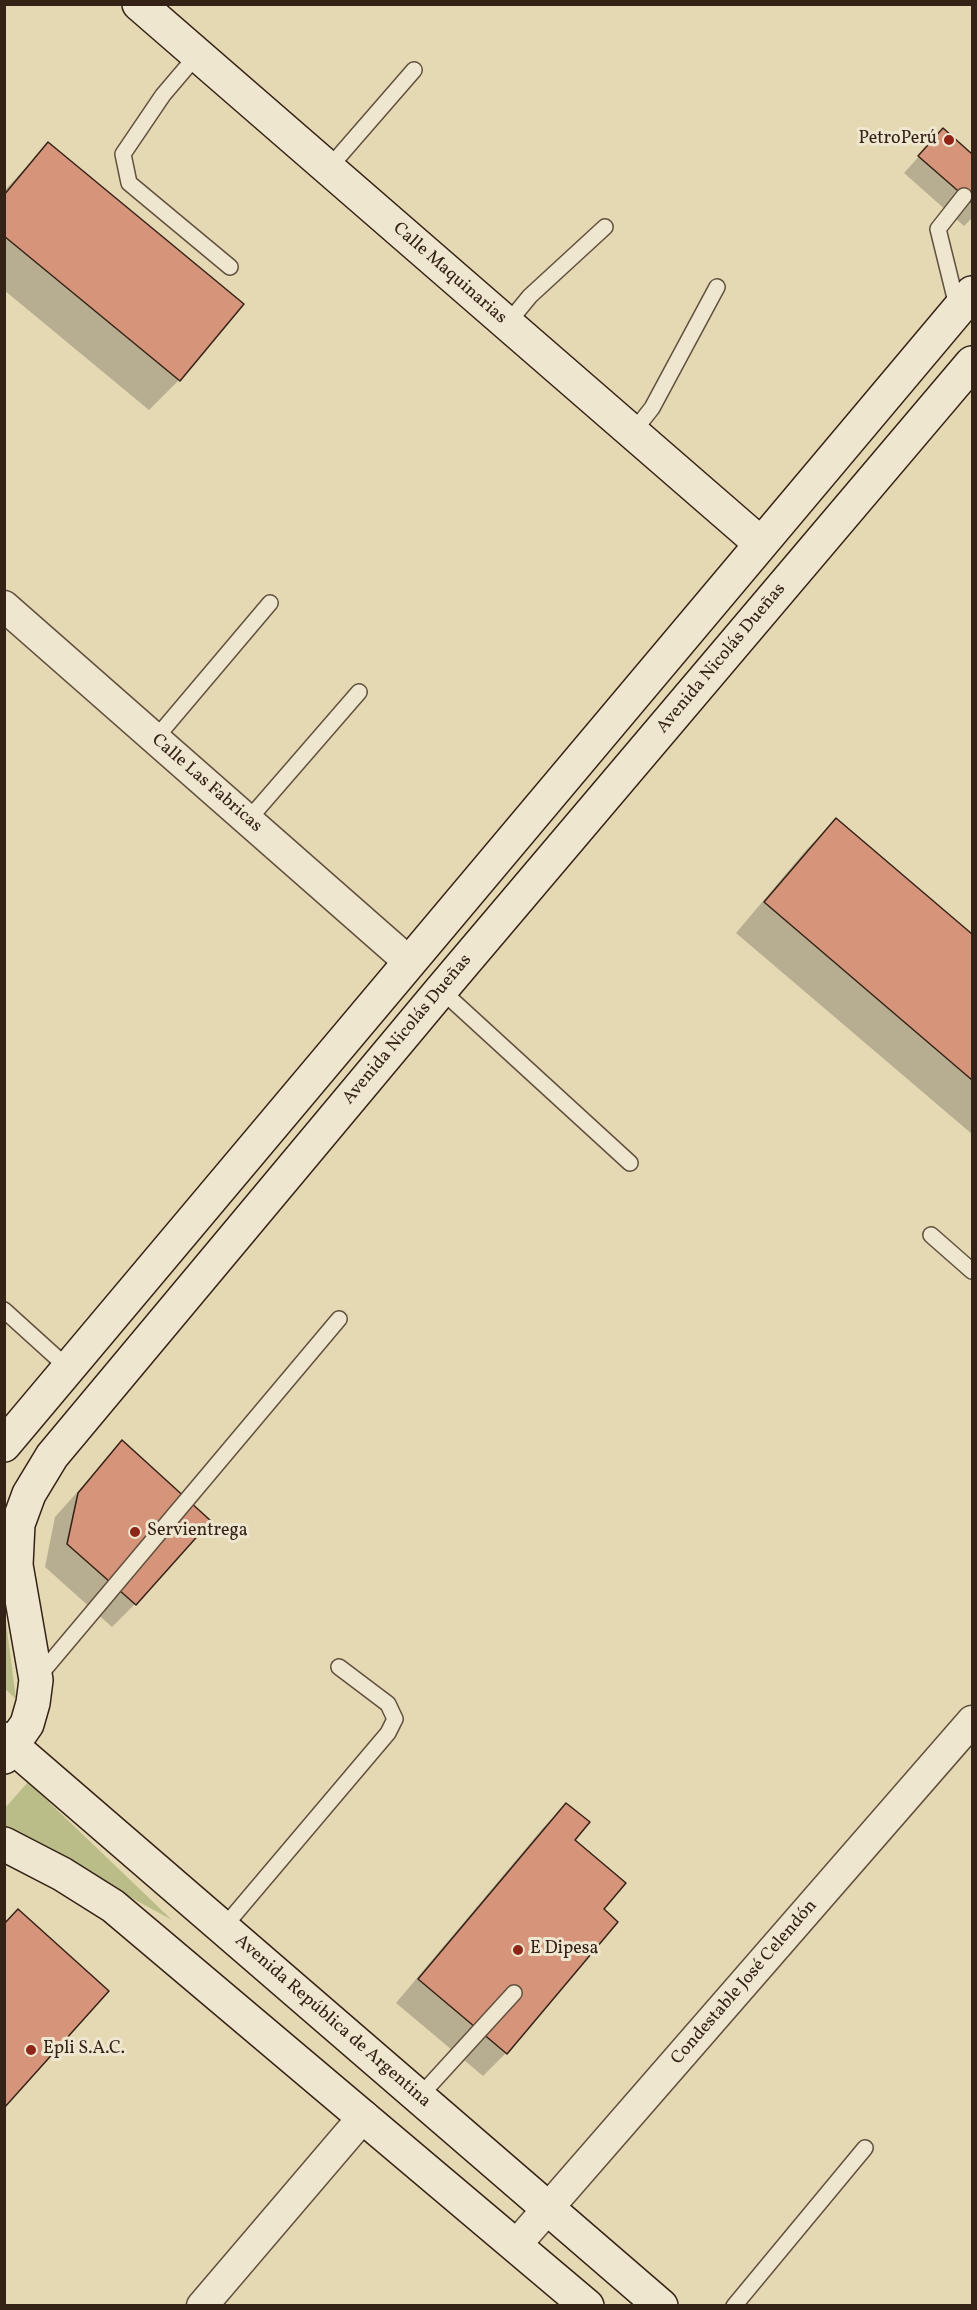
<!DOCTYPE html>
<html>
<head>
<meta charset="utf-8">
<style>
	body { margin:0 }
	#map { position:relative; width:977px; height:2310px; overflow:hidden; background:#e5d9b4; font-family:Vollkorn,serif }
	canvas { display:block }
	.frame { position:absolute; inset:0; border:6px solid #352217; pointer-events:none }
</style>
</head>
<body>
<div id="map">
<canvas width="977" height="2310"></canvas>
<div class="frame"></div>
</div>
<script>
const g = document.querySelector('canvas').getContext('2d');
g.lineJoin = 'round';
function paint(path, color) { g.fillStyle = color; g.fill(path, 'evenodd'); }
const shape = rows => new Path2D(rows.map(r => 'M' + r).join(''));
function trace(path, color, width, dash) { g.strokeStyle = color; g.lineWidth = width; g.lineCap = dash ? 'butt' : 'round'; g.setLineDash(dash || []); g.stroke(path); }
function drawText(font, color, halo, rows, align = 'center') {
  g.font = font + ' Vollkorn,serif'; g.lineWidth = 6; g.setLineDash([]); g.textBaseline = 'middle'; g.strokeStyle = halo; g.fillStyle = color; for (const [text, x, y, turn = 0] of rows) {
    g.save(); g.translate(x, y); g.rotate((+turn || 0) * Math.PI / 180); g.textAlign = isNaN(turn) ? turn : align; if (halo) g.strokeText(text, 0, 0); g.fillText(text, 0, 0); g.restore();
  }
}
paint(shape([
	[4,1614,5,1614,16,1699,5,1689],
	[28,1782,172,1920,5,1829,5,1808]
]), '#bbbd89');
paint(shape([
	[943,130,972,156,972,218,964,226,904,173],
	[48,144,242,304,179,380,149,410,4,290,4,191],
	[836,820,972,936,972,1134,736,933,807,849],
	[122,1442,135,1604,112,1627,45,1567,55,1517],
	[566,1805,573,1840,601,1909,506,2053,483,2076,396,2003,543,1828]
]), '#0003');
const building = shape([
	[943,128,972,154,972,203,918,156,943,128],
	[48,142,244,304,180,381,4,236,4,195,48,142],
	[836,818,972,934,972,1080,764,902,836,818],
	[122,1440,211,1521,136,1605,67,1544,78,1493,122,1440],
	[566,1803,590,1822,575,1840,626,1883,604,1909,618,1922,507,2054,418,1979,566,1803],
	[18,1909,109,1991,4,2108,4,1924,18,1909]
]);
paint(building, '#d6957b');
trace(building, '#352217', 1.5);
const lane = shape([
	[197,55,163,95,123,154,129,183,230,267],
	[328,169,414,70],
	[958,310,938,229,964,196],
	[507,324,530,296,605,227],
	[633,432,652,408,717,287],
	[155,739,270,603],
	[248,820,359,692],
	[441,990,630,1163],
	[931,1235,972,1271],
	[4,1310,67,1367],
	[38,1677,339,1319],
	[223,1928,388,1733,395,1719,388,1704,339,1667],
	[419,2097,514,1993],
	[734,2306,865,2148]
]);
const street = shape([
	[4,606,408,961],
	[516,2245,972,1721],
	[202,2306,364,2116]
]);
const secondary = shape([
	[139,4,760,543],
	[4,1445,972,293],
	[4,1739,661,2306],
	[4,1757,27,1724,33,1703,36,1680,16,1565,18,1524,29,1494,52,1456,441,990,972,363],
	[4,1844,62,1874,113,1906,587,2306]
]);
trace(lane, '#61503e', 18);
trace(street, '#61503e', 33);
trace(secondary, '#352217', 36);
trace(lane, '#eee6ce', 15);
trace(street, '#eee6ce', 30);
trace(secondary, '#eee6ce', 33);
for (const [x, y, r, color] of [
	[949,140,6,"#8f2418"],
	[135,1532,6,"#8f2418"],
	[518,1950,6,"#8f2418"],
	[31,2050,6,"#8f2418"]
]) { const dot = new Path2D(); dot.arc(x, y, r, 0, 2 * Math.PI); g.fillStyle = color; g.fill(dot); trace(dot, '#eee6ce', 2); }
drawText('18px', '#352217', '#eee6ce', [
	["PetroPerú",937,140,"right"],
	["Servientrega",147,1532],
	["E Dipesa",530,1950],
	["Epli S.A.C.",43,2050]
], 'left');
drawText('18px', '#352217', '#eee6ce', [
	["Calle Maquinarias",449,274,41],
	["Avenida Nicolás Dueñas",722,659,-50],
	["Calle Las Fabricas",206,784,41],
	["Avenida Nicolás Dueñas",408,1030,-50],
	["Condestable José Celendón",745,1983,-49],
	["Avenida República de Argentina",332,2022,41]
]);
</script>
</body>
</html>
